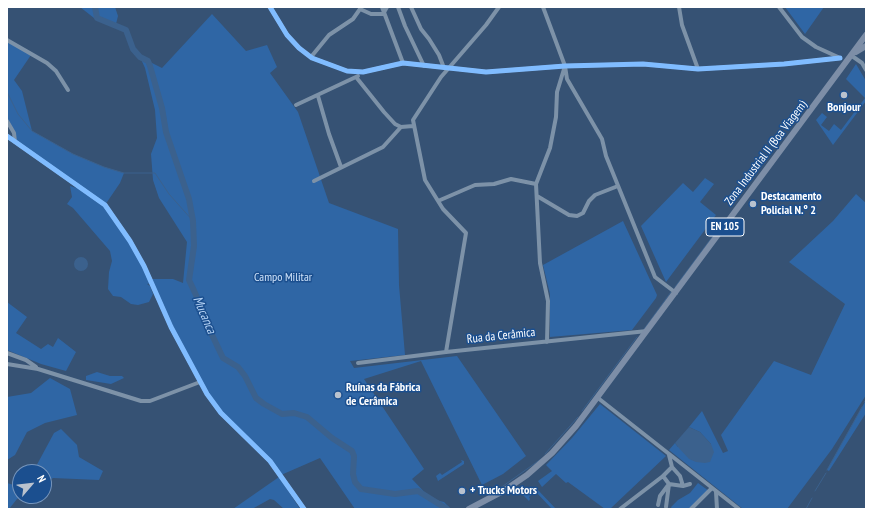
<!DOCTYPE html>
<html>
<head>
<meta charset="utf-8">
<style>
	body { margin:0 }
	#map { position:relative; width:873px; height:516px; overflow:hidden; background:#365274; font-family:"PT Sans Narrow",sans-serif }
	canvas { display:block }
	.frame { position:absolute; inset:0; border:8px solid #fff; pointer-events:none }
	.north { position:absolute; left:12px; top:464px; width:40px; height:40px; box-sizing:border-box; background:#1b4f8f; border:1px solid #7695bc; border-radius:50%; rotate:62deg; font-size:11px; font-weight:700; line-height:16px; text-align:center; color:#fff }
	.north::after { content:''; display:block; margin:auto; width:14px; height:18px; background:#b9c2ce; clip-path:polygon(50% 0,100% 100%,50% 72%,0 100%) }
</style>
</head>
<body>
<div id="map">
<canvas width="873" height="516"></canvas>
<div class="frame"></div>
<div class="north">N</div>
</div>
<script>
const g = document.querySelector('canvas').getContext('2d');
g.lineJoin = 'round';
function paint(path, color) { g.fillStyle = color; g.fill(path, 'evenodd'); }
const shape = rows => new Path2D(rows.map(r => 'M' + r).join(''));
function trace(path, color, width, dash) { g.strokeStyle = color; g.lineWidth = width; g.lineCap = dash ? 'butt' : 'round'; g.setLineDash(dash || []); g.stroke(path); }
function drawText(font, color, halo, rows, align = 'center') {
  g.font = font + ' "PT Sans Narrow",sans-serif'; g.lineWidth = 3; g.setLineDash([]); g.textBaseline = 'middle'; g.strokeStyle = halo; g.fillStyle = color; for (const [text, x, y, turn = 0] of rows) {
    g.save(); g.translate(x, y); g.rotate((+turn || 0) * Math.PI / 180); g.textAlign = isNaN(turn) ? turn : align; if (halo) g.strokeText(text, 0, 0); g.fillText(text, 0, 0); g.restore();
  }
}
paint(shape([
	[80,7,115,7,118,16,116,24,94,18],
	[785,7,824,7,805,34],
	[212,14,246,51,267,45,277,67,270,73,298,112,329,203,398,229,399,285,405,355,350,361,354,368,457,356,526,456,503,474,482,485,421,361,364,379,424,469,412,479,431,499,444,502,451,509,355,509,320,458,281,475,221,413,200,382,152,283,147,284,150,286,153,294,149,302,138,305,131,304,121,297,113,296,108,289,109,272,112,261,110,251,73,208,67,204,72,197,70,186,80,189,15,142,14,133,7,121,7,40,31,55,14,80,22,91,32,131,73,154,104,167,124,173,120,183,105,205,116,220,150,279,173,279,183,283,187,242,159,198,153,180,151,154,157,138,155,110,145,68,140,57,162,68],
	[856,64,866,81,866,101,833,145,816,120,822,113,827,117,821,125,829,131,834,124,841,130,865,98,846,79],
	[705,178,714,184,700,202,716,215,666,282,641,226,683,183,693,192],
	[856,194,866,203,866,395,832,449,787,509,743,509,669,450,675,443,678,447,711,444,700,432,689,427,702,411,723,453,728,451,721,435,774,361,811,375,845,304,789,262,833,221],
	[623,221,657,295,656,298,632,330,550,337,550,294,543,265],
	[7,302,27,317,16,333,41,349,48,344,53,347,58,338,76,352,66,371,41,364,7,350],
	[97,372,110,376,122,376,124,378,111,384,86,380,86,376],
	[50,378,70,389,77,415,45,423,27,432,15,455,7,460,7,397,31,393],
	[866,400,866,413,829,471,827,470],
	[600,404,666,456,610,509,605,509,568,482,566,483,556,474,542,487,538,481,552,471,546,465,572,438],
	[61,429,77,445,79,457,103,471,99,480,53,478,44,484,44,472,33,472,54,433],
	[461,460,464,461,464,464,438,481,436,476,440,473,442,475,462,462],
	[279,477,300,509,284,509,274,500,270,499,252,509,233,509],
	[7,483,17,486,20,485,20,496,23,496,17,499,9,509,7,509],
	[698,483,709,491,691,509,672,509,671,507,678,500,690,493],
	[530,487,537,489,556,509,552,509,535,491,529,497,530,499,529,501,521,493]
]), '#2f66a5');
paint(shape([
	'74 264a7 7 0 1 1 14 0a7 7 0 1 1-14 0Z',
	[689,427,700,432,711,444,714,452,710,462,705,463,696,462,689,459,678,447,675,443]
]), '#3b618d');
trace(shape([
	[7,92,18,114,32,131,73,154,104,167,124,173,155,173,169,194,193,221],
	[675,287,724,221],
	[644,329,671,292],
	[864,402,866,400],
	[582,411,637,337],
	[545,454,578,417],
	[827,470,862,407],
	[496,491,541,459],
	[815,491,826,473],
	[806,509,812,498]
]), '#3b618d', 1);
trace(shape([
	[95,7,97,18,126,30,133,49,140,57,148,61,150,66,162,108,166,132,189,199,193,221,194,246,189,280,196,295,203,316,223,358,238,367,245,376,256,398,264,404,282,414,294,413,307,417,332,438,352,451,354,456,353,474,355,482,361,489,395,494,418,491,447,509]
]), '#3b618d', 6);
trace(shape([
	[270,7,287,35,299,48,312,58,347,71,363,72,403,63,486,72,565,66,643,64,698,69,784,64,840,58],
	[382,7,403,63],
	[398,7,405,26,424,66],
	[411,7,421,29,429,39,439,55,444,68],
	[543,7,565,66,567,79,602,139,606,156,655,277,676,293],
	[679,7,682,25,698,69],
	[779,7,802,37,816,47,838,57],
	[7,40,47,63,56,71,68,90],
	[852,56,862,63,866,70],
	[311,57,329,35,353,19,360,9,371,14,383,14,387,7],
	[356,77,384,112,395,124,401,127,413,126],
	[318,96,329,134,341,167],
	[296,105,358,76],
	[7,121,14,133,15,142],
	[7,136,105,205,130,241,144,266,171,327,207,394,221,413,270,461,304,509],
	[314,181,383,147,401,127],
	[537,196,569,215,577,216,583,213,589,201,595,195,618,186],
	[438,201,475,185,494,184,511,179,536,184],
	[547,342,548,301,540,263,536,184,550,148,556,117,557,92,564,69],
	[446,352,466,233,443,209,425,180,413,120,441,77,486,25,499,7],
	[7,353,26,360,36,367],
	[358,363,446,352,647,331],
	[7,364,38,369,141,401,150,401,200,382],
	[598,398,739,509],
	[669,455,672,467,680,476,683,486],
	[663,476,672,467],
	[716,492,717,509],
	[658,505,660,496,669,484,683,486,690,484],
	[620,509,663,476,669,484,666,507],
	[691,509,712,488]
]), '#7d92a8', 4);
trace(shape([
	[856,52,866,46],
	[469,509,505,490,527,475,552,453,576,426,866,35]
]), '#7d8ea7', 6);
trace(shape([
	[270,7,287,35,299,48,312,58,347,71,363,72,403,63,486,72,565,66,643,64,698,69,784,64,840,58],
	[7,136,105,205,130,241,144,266,171,327,207,394,221,413,270,461,304,509]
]), '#80bcff', 5);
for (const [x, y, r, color] of [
	[844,95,4,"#b9c2ce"],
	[753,204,4,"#b9c2ce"],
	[338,395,4,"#b9c2ce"],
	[462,491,4,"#b9c2ce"]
]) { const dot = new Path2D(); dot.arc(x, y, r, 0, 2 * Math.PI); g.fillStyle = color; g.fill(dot); trace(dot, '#1b4f8f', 1.5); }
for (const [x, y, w] of [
	[725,227,38]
]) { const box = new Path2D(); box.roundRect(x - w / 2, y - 9, w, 18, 3); g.fillStyle = '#1b4f8f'; g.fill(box); trace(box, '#fff', 1); }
drawText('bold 11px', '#fff', null, [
	["EN 105",725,227]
]);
drawText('bold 12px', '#fff', '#1b4f8f', [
	["Bonjour",844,108,"center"],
	["Destacamento",761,197],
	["Policial N.º 2",761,211],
	["Ruínas da Fábrica",346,388],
	["de Cerâmica",346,402],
	["+ Trucks Motors",470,491]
], 'left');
drawText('12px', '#fff', '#1b4f8f', [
	["Zona Industrial II (Boa Viagem)",766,153,-53],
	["Rua da Cerâmica",501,336,-6]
]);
drawText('12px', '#cfe3fa', '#1b4f8f', [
	["Campo Militar",283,278]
]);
drawText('italic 13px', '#b5d3f5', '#1b4f8f', [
	["Mucanca",204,315,67]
]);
</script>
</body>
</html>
